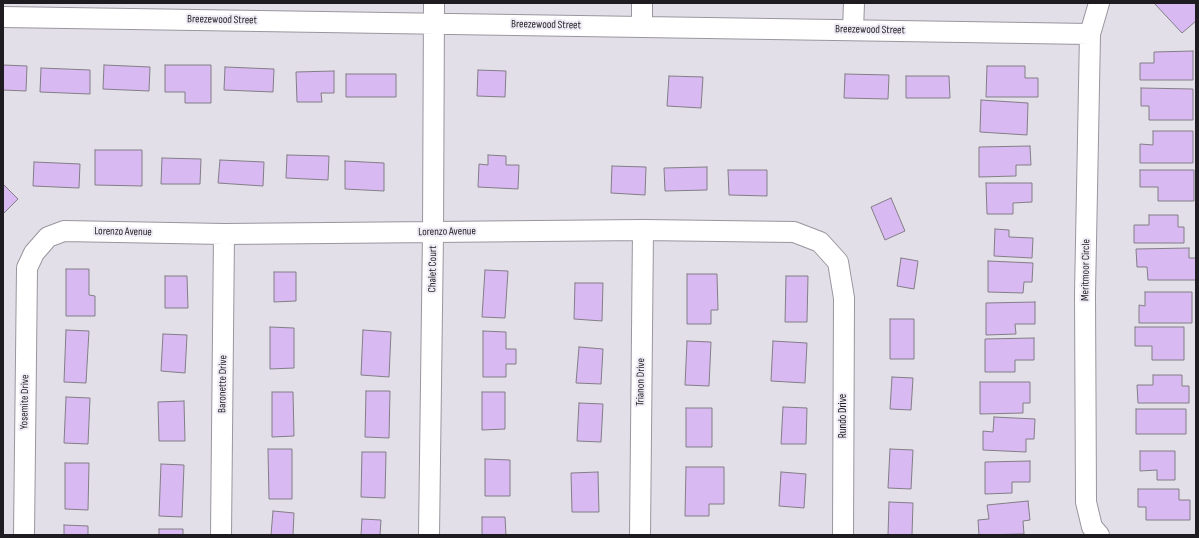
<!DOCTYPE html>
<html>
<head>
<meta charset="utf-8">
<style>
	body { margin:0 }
	#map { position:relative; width:1199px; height:538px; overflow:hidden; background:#e3dfe8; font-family:"Sofia Sans Condensed",sans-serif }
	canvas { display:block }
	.frame { position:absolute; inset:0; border:4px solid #1e1c20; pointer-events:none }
</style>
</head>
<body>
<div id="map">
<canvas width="1199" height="538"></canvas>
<div class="frame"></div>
</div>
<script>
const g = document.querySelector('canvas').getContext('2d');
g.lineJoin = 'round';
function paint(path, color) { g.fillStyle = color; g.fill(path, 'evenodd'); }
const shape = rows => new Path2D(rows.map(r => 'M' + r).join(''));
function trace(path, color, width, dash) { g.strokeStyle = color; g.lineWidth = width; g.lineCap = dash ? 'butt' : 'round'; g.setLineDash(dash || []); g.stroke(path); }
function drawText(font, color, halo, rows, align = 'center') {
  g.font = font + ' "Sofia Sans Condensed",sans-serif'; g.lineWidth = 4; g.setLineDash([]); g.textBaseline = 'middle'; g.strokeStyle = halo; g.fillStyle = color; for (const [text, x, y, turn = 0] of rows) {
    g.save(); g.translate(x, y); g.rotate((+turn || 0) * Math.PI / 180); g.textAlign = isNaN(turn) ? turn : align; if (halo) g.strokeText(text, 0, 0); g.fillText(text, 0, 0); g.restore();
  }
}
const building = shape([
	[1154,3,1194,3,1196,5,1196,21,1182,33,1154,3],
	[1193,51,1193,80,1140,80,1140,63,1154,63,1154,52,1193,51],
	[3,65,27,66,26,91,3,90,3,65],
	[104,65,150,67,149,91,103,89,104,65],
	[165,65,211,65,211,103,185,103,185,92,165,92,165,65],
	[987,66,1025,66,1025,78,1038,78,1038,97,986,97,987,66],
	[225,67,274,69,273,92,224,90,225,67],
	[41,68,90,70,90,94,40,92,41,68],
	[478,70,506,71,505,97,477,96,478,70],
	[334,71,334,93,321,93,322,102,297,102,296,72,334,71],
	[346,74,396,74,396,97,346,97,346,74],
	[845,74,889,75,888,99,844,98,845,74],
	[669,76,703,77,701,108,667,106,669,76],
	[906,76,949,76,950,98,906,98,906,76],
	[1141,88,1193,89,1193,120,1149,120,1149,106,1141,106,1141,88],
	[981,100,1028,103,1027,135,980,132,981,100],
	[1153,131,1193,131,1193,163,1140,163,1140,144,1153,145,1153,131],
	[1030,146,1031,165,1016,165,1016,176,979,177,979,147,1030,146],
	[95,150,142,150,142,186,95,185,95,150],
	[287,155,329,156,328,180,286,178,287,155],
	[488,155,506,156,506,165,519,165,518,189,478,187,479,164,488,165,488,155],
	[162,158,201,159,200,184,161,184,162,158],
	[220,160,264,162,263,186,218,183,220,160],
	[345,161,384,163,384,191,345,189,345,161],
	[34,162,80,164,79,188,33,186,34,162],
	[612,166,646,167,645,195,611,193,612,166],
	[707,167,707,190,665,191,664,168,707,167],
	[728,170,767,170,767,196,729,195,728,170],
	[1140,170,1194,170,1194,201,1158,201,1158,187,1140,187,1140,170],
	[986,183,1032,183,1032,202,1013,203,1013,214,987,214,986,183],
	[3,184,18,199,3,214,3,184],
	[891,198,905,231,885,240,871,207,891,198],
	[1149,215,1178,215,1178,227,1184,227,1184,243,1134,243,1134,225,1149,225,1149,215],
	[995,229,1009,230,1009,237,1033,238,1032,258,994,256,995,229],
	[1189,248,1189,258,1196,258,1196,280,1148,280,1147,267,1137,267,1136,249,1189,248],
	[901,258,918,261,914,289,897,286,901,258],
	[988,261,1033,263,1032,282,1024,282,1023,293,988,292,988,261],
	[66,269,89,269,89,295,95,296,95,316,66,316,66,269],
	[485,270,508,271,505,318,482,317,485,270],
	[274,272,296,272,296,301,274,302,274,272],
	[687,274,717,274,718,310,711,310,711,324,687,324,687,274],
	[165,276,187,276,188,308,165,308,165,276],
	[786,276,808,276,807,322,785,322,786,276],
	[575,283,603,283,602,321,574,319,575,283],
	[1145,292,1192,292,1192,323,1139,323,1139,305,1145,306,1145,292],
	[1035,302,1035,324,1015,324,1016,334,986,335,986,303,1035,302],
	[890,319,914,319,914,359,890,359,890,319],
	[270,327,294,328,294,368,270,369,270,327],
	[1135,327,1184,327,1184,360,1152,360,1152,346,1135,346,1135,327],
	[66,330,89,331,86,383,64,382,66,330],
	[363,330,391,332,389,377,361,375,363,330],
	[483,331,506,332,506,349,516,349,516,364,506,364,506,377,483,377,483,331],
	[163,334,187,335,185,373,161,371,163,334],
	[1034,338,1034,360,1015,360,1015,372,985,372,985,339,1034,338],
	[687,341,711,342,709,386,685,385,687,341],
	[773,341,807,343,805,383,771,381,773,341],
	[579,347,603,349,601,384,576,383,579,347],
	[1153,375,1182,375,1182,386,1189,386,1189,403,1138,403,1137,385,1153,385,1153,375],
	[892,377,913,378,911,410,890,409,892,377],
	[980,382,1030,382,1030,403,1023,403,1023,413,980,414,980,382],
	[366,391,390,391,389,438,365,437,366,391],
	[272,392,293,392,294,436,272,437,272,392],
	[482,392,505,392,505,429,482,430,482,392],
	[66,397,90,398,88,444,64,443,66,397],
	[184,401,185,441,159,441,158,402,184,401],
	[579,403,603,404,601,442,577,441,579,403],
	[783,407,807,408,806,444,781,444,783,407],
	[686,408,712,408,712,447,686,447,686,408],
	[1136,409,1186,409,1186,434,1136,434,1136,409],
	[994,417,1035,419,1034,439,1026,439,1026,452,983,450,983,431,993,432,994,417],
	[268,449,292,449,292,499,269,499,268,449],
	[890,449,913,450,911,489,888,488,890,449],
	[1140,451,1175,451,1175,480,1157,480,1157,470,1140,471,1140,451],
	[362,452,386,452,385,498,361,497,362,452],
	[485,459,510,460,510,496,485,496,485,459],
	[1030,461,1030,482,1012,482,1012,493,985,494,985,462,1030,461],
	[65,463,89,463,88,510,65,509,65,463],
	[161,464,184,465,182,517,159,516,161,464],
	[686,467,724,467,724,504,709,504,709,516,685,516,686,467],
	[598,472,599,512,572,512,571,473,598,472],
	[781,472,806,474,804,508,779,506,781,472],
	[1138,489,1179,489,1179,500,1190,500,1190,520,1146,520,1146,507,1138,507,1138,489],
	[1028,501,1030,520,1023,521,1024,534,979,535,978,520,989,519,987,505,1028,501],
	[889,502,913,503,912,535,918,535,888,535,889,502],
	[273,511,294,513,293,535,271,535,273,511],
	[482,517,505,517,506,535,482,535,482,517],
	[362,519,381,520,380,535,361,535,362,519],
	[64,525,88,526,88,535,64,535,64,525],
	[159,529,183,529,183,535,159,535,159,529]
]);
paint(building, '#d8b9f1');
trace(building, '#827e86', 1);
const minor = shape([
	[3,17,1090,34],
	[642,27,642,3],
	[853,30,854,3],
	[24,535,27,268,34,253,48,237,64,231,224,234,643,230,794,232,820,242,838,262,844,298,843,535],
	[221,535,224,234],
	[429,535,433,233,434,3],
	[640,535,643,230],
	[1099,535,1092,527,1086,502,1085,294,1090,34,1099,3]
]);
trace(minor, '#99969e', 22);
trace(minor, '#fff', 20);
drawText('11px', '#1e1c20', '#f0ecf6', [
	["Breezewood Street",222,20,1],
	["Breezewood Street",546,25,1],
	["Breezewood Street",870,30,1],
	["Lorenzo Avenue",123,232,1],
	["Lorenzo Avenue",447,232,-1],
	["Chalet Court",433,269,-89],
	["Meritmoor Circle",1086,270,-89],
	["Trianon Drive",641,382,-89],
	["Baronette Drive",223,384,-89],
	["Yosemite Drive",25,402,-89],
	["Rundo Drive",843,416,-90]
]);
</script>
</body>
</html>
